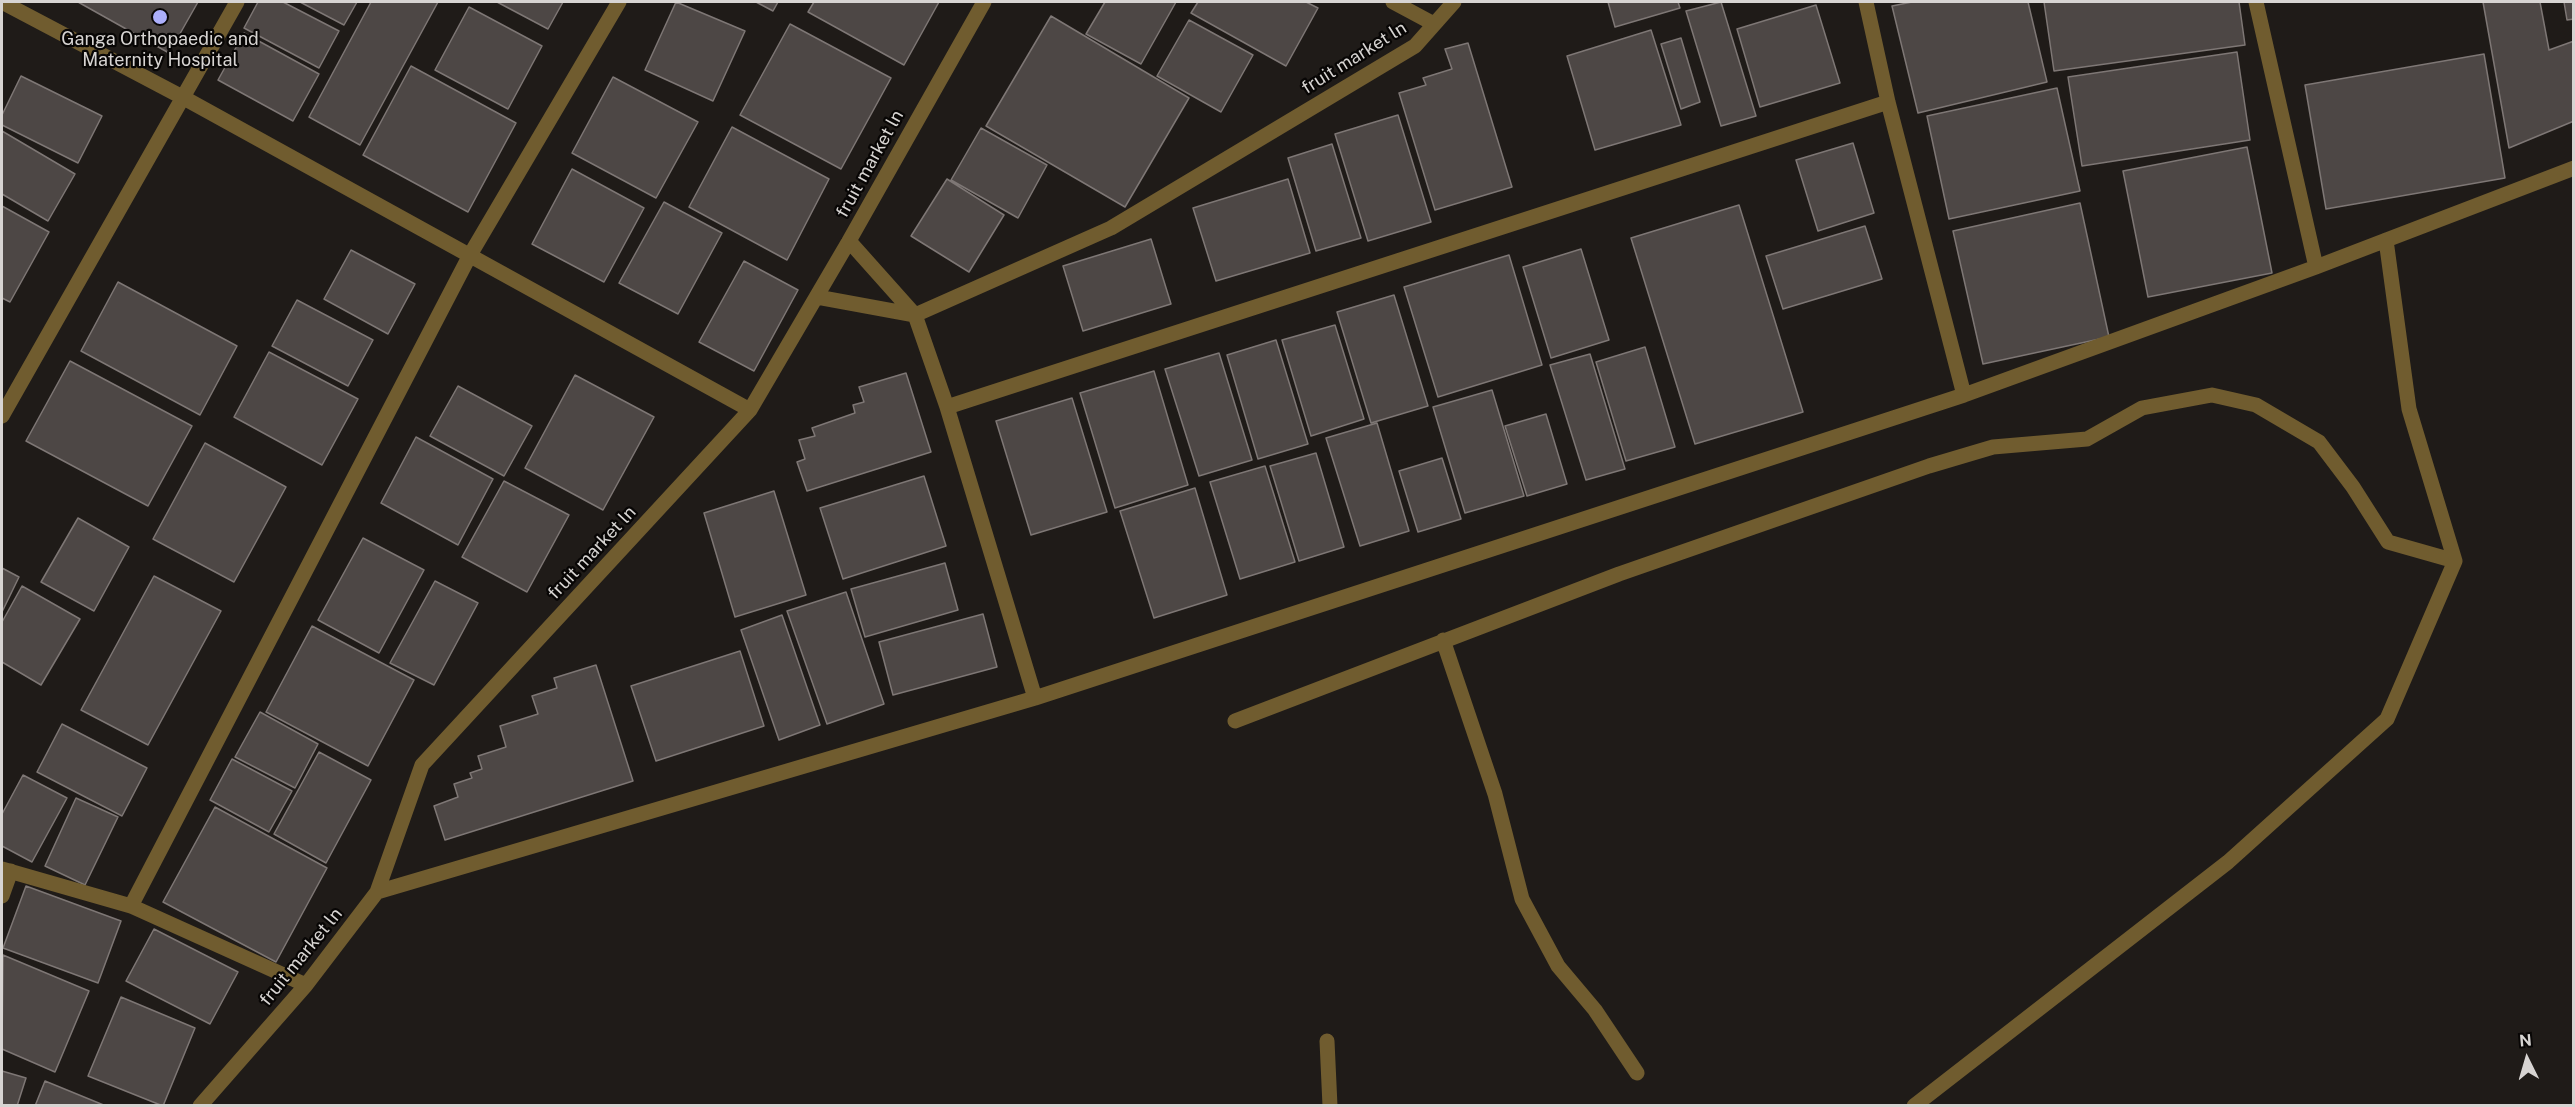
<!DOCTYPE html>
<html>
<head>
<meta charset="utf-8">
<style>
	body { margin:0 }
	#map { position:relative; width:2575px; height:1107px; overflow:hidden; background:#1f1b18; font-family:"Public Sans",sans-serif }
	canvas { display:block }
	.frame { position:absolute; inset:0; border:3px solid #d7d4d2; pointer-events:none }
	.north { position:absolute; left:2497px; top:1029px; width:60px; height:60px; -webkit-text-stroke:4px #080605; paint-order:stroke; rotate:355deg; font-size:16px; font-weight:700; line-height:24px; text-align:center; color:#d7d4d2 }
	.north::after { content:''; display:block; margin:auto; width:21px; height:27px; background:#d7d4d2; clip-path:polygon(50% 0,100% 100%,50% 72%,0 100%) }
</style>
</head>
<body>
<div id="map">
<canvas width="2575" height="1107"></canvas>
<div class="frame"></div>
<div class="north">N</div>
</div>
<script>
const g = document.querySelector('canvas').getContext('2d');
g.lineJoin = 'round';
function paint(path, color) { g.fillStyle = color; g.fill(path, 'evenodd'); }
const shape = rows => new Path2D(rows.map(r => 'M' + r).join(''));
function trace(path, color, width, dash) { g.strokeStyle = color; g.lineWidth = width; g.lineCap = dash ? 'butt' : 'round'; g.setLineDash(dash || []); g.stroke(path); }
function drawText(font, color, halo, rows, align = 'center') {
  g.font = font + ' "Public Sans",sans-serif'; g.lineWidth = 4.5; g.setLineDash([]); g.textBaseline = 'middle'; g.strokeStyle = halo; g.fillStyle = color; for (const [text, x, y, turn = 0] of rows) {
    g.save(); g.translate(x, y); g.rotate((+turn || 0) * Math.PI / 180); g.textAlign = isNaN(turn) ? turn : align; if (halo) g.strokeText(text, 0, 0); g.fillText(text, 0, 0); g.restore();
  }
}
const building = shape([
	[78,2,198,2,169,53,78,2],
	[258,2,283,2,339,31,319,68,244,28,258,2],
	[300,2,357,2,344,25,300,2],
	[371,2,438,2,360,145,309,117,371,2],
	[497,2,563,2,548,29,497,2],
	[676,2,745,31,713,101,645,70,676,2],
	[756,2,778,2,773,11,756,2],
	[814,2,939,2,904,65,808,12,814,2],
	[1105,2,1176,2,1141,64,1086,34,1105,2],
	[1198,2,1306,2,1318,8,1286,66,1191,13,1198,2],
	[1608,2,1678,2,1680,8,1615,27,1608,2],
	[1721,2,1756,116,1721,126,1686,11,1721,2],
	[1912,2,2028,2,2047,82,1918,113,1892,6,1912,2],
	[2044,2,2239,2,2245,45,2054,71,2044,2],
	[2483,2,2540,2,2549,50,2574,41,2574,121,2509,148,2483,2],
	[2564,2,2574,2,2574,19,2567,20,2564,2],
	[1816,5,1840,83,1760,107,1737,29,1816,5],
	[469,7,542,46,508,109,435,70,469,7],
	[1051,16,1189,98,1125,207,986,126,1051,16],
	[1189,20,1253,55,1221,112,1157,76,1189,20],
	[790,24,891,78,841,169,740,115,790,24],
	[1651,30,1681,125,1595,150,1567,56,1651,30],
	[244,33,319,74,293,121,218,80,244,33],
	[1681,38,1700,102,1681,109,1661,44,1681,38],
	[1468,43,1512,187,1435,210,1399,93,1426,85,1423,78,1452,69,1445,49,1468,43],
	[2237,52,2250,140,2082,166,2068,77,2237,52],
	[2484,54,2505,178,2326,209,2305,85,2484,54],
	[411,66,516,123,468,212,363,155,411,66],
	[21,76,102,116,78,163,2,125,2,115,21,76],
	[613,77,698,122,656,198,572,153,613,77],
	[2057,88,2080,191,1949,219,1927,116,2057,88],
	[1398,115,1431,222,1368,241,1335,134,1398,115],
	[732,127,829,179,787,260,689,207,732,127],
	[981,128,1047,165,1018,218,951,180,981,128],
	[2,131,75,174,48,221,2,194,2,131],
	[1853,143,1874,213,1818,231,1796,160,1853,143],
	[1332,144,1361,238,1316,251,1288,158,1332,144],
	[2247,147,2272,273,2148,297,2123,171,2247,147],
	[572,169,644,208,604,282,532,244,572,169],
	[947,179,1004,215,969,272,911,236,947,179],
	[1288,179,1310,253,1216,281,1193,208,1288,179],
	[664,202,722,233,678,314,619,283,664,202],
	[2080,203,2109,337,1983,364,1953,231,2080,203],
	[1739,205,1803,412,1695,444,1631,238,1739,205],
	[2,206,49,232,10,302,2,298,2,206],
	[1865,226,1882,279,1783,309,1766,256,1865,226],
	[1151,239,1171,304,1083,331,1063,266,1151,239],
	[1581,249,1609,340,1551,358,1523,267,1581,249],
	[351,250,415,284,388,334,324,299,351,250],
	[1509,255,1542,365,1438,397,1404,287,1509,255],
	[744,261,798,290,754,371,699,342,744,261],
	[118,282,237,346,200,415,81,351,118,282],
	[1394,295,1428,406,1371,423,1337,312,1394,295],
	[297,300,373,340,348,386,272,346,297,300],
	[1335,325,1364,419,1311,436,1282,340,1335,325],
	[1276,340,1308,444,1258,459,1227,355,1276,340],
	[1645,347,1675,447,1626,461,1596,362,1645,347],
	[269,352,358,399,322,465,234,417,269,352],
	[1219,353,1252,460,1199,476,1165,369,1219,353],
	[1590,354,1625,469,1586,480,1550,365,1590,354],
	[70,361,192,426,148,506,26,441,70,361],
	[1154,371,1188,485,1115,508,1080,393,1154,371],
	[906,373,931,452,807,491,797,462,805,459,799,440,815,436,812,428,855,413,853,405,864,402,859,387,906,373],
	[575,375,654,417,603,510,525,468,575,375],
	[458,386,532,426,504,476,430,436,458,386],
	[1492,390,1524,496,1465,513,1433,407,1492,390],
	[1072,398,1107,512,1031,535,996,421,1072,398],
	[1546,414,1567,484,1527,496,1505,426,1546,414],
	[1377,423,1409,531,1360,546,1326,438,1377,423],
	[416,437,493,479,458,545,381,503,416,437],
	[205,443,286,487,234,582,153,539,205,443],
	[1316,453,1344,547,1299,561,1270,466,1316,453],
	[1442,458,1461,519,1418,532,1399,471,1442,458],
	[1265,466,1295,562,1240,579,1210,482,1265,466],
	[924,476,946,546,843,579,820,508,924,476],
	[504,481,569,515,527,592,462,557,504,481],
	[1195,488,1227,595,1154,618,1120,511,1195,488],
	[774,491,806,595,735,617,704,513,774,491],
	[78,518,129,547,94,611,41,582,78,518],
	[363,538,424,570,379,653,318,620,363,538],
	[945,563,958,610,865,637,851,589,945,563],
	[2,568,19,577,2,612,2,568],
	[154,576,221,611,148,745,81,710,154,576],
	[435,581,478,603,434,685,390,663,435,581],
	[22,586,80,619,41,685,2,662,2,622,22,586],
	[846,592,884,704,827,724,787,611,846,592],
	[983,614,997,667,893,695,879,642,983,614],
	[782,615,820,725,779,740,741,630,782,615],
	[312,626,414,680,368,766,266,712,312,626],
	[740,651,764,726,656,761,631,686,740,651],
	[596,665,633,781,445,840,434,806,458,797,454,784,472,778,470,773,482,769,478,756,506,747,500,726,538,714,532,696,557,688,554,678,596,665],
	[260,712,318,744,295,788,235,757,260,712],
	[62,724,147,768,122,816,37,772,62,724],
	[319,752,371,780,326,863,274,834,319,752],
	[232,759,292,791,269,832,210,800,232,759],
	[23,775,67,798,32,862,2,846,2,814,23,775],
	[76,798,118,817,85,885,45,866,76,798],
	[215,807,327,868,276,962,163,902,215,807],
	[26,886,121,921,98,983,3,948,26,886],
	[154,929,238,972,210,1024,126,981,154,929],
	[3,955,89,991,55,1072,2,1049,3,955],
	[121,997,195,1028,163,1106,88,1076,121,997],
	[2,1071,26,1078,17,1106,2,1106,2,1071],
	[45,1081,106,1106,35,1106,45,1081]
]);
paint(building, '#4d4745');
trace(building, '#7e7775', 1.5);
trace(shape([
	[2,2,184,98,750,410],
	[1393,2,1434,24],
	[1866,2,1888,102,1964,395],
	[2256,2,2316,267],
	[817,297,915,315,849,241],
	[947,407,1888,102],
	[2,416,237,2],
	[1443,640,1495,794,1522,899,1558,966,1595,1010,1637,1073],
	[1035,698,947,407,915,315,1111,228,1415,46,1454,2],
	[1235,721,1619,574,1929,466,1993,447,2087,439,2142,408,2212,395,2256,405,2319,442,2353,487,2388,542,2455,561],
	[2,869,131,906,306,985],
	[377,892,1035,698,1964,395,2316,267,2574,168],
	[2,896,11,871],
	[131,906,470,255,619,2],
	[1327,1041,1330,1106],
	[200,1106,306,985,377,892,422,765,750,410,849,241,984,2],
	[1914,1106,2228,862,2387,719,2455,561,2409,409,2386,240]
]), '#705c2f', 15);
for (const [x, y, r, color] of [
	[160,17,8,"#acaffb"]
]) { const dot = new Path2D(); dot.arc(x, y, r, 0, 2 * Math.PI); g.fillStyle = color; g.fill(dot); trace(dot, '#080605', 2); }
drawText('18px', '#d7d4d2', '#080605', [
	["Ganga Orthopaedic and",160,39],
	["Maternity Hospital",160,60]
]);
drawText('18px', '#d7d4d2', '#080605', [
	["fruit market ln",1354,58,-32],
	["fruit market ln",870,164,-61],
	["fruit market ln",592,553,-47],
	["fruit market ln",301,957,-51]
]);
</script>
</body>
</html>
